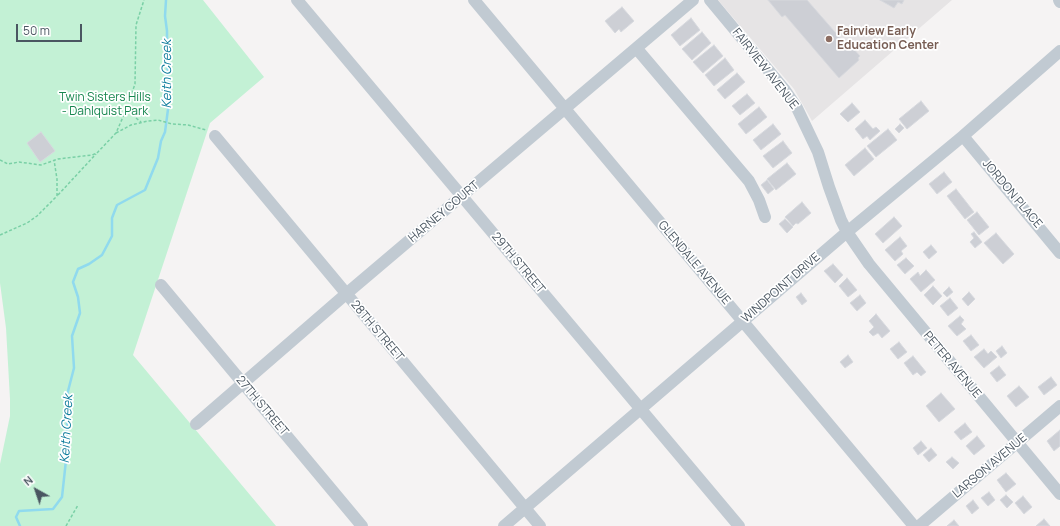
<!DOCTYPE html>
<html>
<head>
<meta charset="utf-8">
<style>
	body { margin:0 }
	#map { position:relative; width:1060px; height:526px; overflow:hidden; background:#f5f3f3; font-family:Manrope,sans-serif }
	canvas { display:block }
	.north { position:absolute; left:16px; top:470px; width:40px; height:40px; -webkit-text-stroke:3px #fff; paint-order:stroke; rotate:320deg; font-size:11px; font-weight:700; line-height:16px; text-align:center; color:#4a5661 }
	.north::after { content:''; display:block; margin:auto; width:14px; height:18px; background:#4a5661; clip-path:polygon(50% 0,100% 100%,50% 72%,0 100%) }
	.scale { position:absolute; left:16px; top:24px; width:66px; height:18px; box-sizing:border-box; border:2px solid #4a5661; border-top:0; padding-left:5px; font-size:12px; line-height:14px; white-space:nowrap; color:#4a5661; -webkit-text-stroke:3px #fff; paint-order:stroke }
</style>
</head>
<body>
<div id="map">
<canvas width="1060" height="526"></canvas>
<div class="north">N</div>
<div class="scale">50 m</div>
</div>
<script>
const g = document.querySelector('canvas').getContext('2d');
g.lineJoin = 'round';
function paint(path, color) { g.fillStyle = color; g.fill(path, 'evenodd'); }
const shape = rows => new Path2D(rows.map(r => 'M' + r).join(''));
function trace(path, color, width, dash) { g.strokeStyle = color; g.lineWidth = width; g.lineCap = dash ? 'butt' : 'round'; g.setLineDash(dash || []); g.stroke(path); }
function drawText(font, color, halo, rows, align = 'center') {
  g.font = font + ' Manrope,sans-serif'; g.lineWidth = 3.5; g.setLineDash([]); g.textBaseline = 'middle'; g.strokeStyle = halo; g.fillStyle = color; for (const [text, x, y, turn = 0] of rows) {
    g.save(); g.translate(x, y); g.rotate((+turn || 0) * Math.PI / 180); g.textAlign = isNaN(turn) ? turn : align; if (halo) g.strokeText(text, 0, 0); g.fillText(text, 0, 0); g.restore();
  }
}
paint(shape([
	[718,0,952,0,812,121,794,89]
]), '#e6e4e5');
paint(shape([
	[0,0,203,0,264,77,210,123,133,355,276,526,0,526,0,464,10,416,10,399,6,328,0,283]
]), '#c3f1d5');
trace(shape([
	[20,526,16,517,19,511,53,509,62,497,67,451,67,395,74,368,72,336,80,313,78,297,73,282,78,269,89,264,102,255,112,236,112,218,117,205,145,190,158,158,161,141,165,132,170,94,167,64,167,31,165,16,166,0]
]), '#90daee', 2.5);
const building = shape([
	[768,0,807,0,848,47,850,45,860,56,858,58,859,60,839,78,785,15,782,17,768,0],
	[880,0,904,0,902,4,898,2,894,8,880,0],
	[622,7,634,21,621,32,619,29,615,33,605,21,622,7],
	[691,18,700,30,680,46,671,35,691,18],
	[702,32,711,43,692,60,682,49,702,32],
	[714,45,723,56,703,73,693,62,714,45],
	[725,58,734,70,714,86,705,75,725,58],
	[737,73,745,82,725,99,717,90,737,73],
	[747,94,755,103,740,115,732,106,747,94],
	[921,101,929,111,907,129,899,119,921,101],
	[852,103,860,112,848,122,840,114,852,103],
	[759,107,767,117,746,134,738,124,759,107],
	[865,120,873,129,876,127,880,131,870,140,867,136,863,139,855,129,865,120],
	[773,124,781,134,761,150,753,140,773,124],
	[900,124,904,128,899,133,895,129,900,124],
	[888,129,897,140,876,157,867,146,888,129],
	[41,132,55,151,40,162,27,143,41,132],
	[783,141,792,153,773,168,763,156,783,141],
	[865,148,874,159,854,176,845,165,865,148],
	[787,163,796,174,776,190,767,179,787,163],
	[944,172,952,182,937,194,929,184,944,172],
	[767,180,774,189,768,194,761,185,767,180],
	[956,189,974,212,965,219,947,196,956,189],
	[802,202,811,213,798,224,796,223,793,226,785,217,802,202],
	[977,212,989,227,979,235,967,220,977,212],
	[894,217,902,226,883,243,875,234,894,217],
	[785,219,793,227,787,233,779,224,785,219],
	[974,232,982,242,975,248,970,242,974,238,971,234,974,232],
	[996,233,1014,254,1003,264,984,243,996,233],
	[900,237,907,246,901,251,903,254,895,261,885,250,900,237],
	[931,245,937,252,929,259,923,252,931,245],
	[906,258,914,266,905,274,897,265,906,258],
	[833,264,843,275,835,283,824,271,833,264],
	[926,270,935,280,921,292,910,279,918,272,920,276,926,270],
	[847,278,857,290,848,297,839,286,847,278],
	[933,286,942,296,933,305,924,295,933,286],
	[949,287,953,292,947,297,943,293,949,287],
	[969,292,975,299,968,306,962,299,969,292],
	[801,293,807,301,802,305,796,297,801,293],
	[860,295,866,303,857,311,850,303,860,295],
	[950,298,958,308,948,316,940,306,950,298],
	[876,314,890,331,882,338,878,333,873,336,869,332,874,327,869,321,876,314],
	[960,316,964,320,961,324,966,329,957,336,948,326,960,316],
	[971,335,979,345,971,351,963,341,971,335],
	[899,342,907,352,898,359,890,349,899,342],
	[1002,346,1007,353,1001,358,996,351,1002,346],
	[984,349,988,354,991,351,997,357,984,368,974,357,984,349],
	[848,355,853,362,845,368,840,362,848,355],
	[913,356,926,372,921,376,917,372,913,375,904,363,913,356],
	[999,366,1006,375,997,382,990,373,999,366],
	[1051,377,1057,385,1044,395,1038,387,1051,377],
	[1019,386,1029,397,1016,407,1007,396,1019,386],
	[941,393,955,409,939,422,926,406,941,393],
	[965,423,972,432,961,440,954,432,965,423],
	[1060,430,1060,446,1054,451,1047,441,1060,430],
	[977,436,985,446,974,455,966,446,977,436],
	[921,441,927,448,918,455,913,448,921,441],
	[931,448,937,455,929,462,923,455,931,448],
	[952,457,959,463,953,469,946,462,952,457],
	[1006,473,1016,484,1006,492,997,480,1006,473],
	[989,492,995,500,988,506,981,498,989,492],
	[1006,495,1013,502,1007,508,1000,500,1006,495],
	[1023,496,1032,507,1024,514,1015,503,1023,496],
	[973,500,979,508,972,514,966,506,973,500],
	[1044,519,1050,526,1036,526,1044,519],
	[954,520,959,526,947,526,954,520]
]);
paint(building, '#cdcfd5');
trace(building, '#d7d9de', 1);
trace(shape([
	[127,106,136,118,141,122],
	[116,133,131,125,148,121,158,120,172,124,188,125,206,130],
	[0,160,8,164,19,162,41,165,58,159,92,155,97,153,116,133,126,110,135,84,136,25,144,0],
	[58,195,96,154],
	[0,235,27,223,37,216,57,196,57,179,54,160],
	[66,526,78,505]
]), '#7ad0a6', 1.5, [3, 2]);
trace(shape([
	[297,0,739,526],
	[474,0,914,526],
	[710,0,784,89,797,108,818,152,829,187,841,220,847,232,869,264,1060,494],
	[1059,0,1060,2],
	[637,49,749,181,759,200,765,217],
	[215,136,540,526],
	[963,136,1060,253],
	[161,285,362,526],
	[196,424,346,294,693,0],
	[504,526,847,232,963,136,1060,51],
	[919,526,1060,406]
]), '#c1cad2', 12);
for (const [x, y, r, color] of [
	[829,39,4,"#8d6e63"]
]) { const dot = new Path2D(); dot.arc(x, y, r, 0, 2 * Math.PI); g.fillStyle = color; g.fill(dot); trace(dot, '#fff', 1.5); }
drawText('bold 12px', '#785e54', '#fff', [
	["Fairview Early",837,32],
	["Education Center",837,46]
], 'left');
drawText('12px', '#4a5661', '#fff', [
	["FAIRVIEW AVENUE",765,69,52],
	["JORDON PLACE",1012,194,50],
	["HARNEY COURT",444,212,-40],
	["29TH STREET",518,263,50],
	["GLENDALE AVENUE",694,263,50],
	["WINDPOINT DRIVE",781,288,-41],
	["28TH STREET",377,331,50],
	["PETER AVENUE",952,365,50],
	["27TH STREET",262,406,50],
	["LARSON AVENUE",990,466,-40]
]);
drawText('12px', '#17864f', '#fff', [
	["Twin Sisters Hills",105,98],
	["- Dahlquist Park",105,112]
]);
drawText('italic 13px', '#0c7c9b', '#fff', [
	["Keith Creek",167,74,-90],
	["Keith Creek",67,429,-87]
]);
</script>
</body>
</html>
